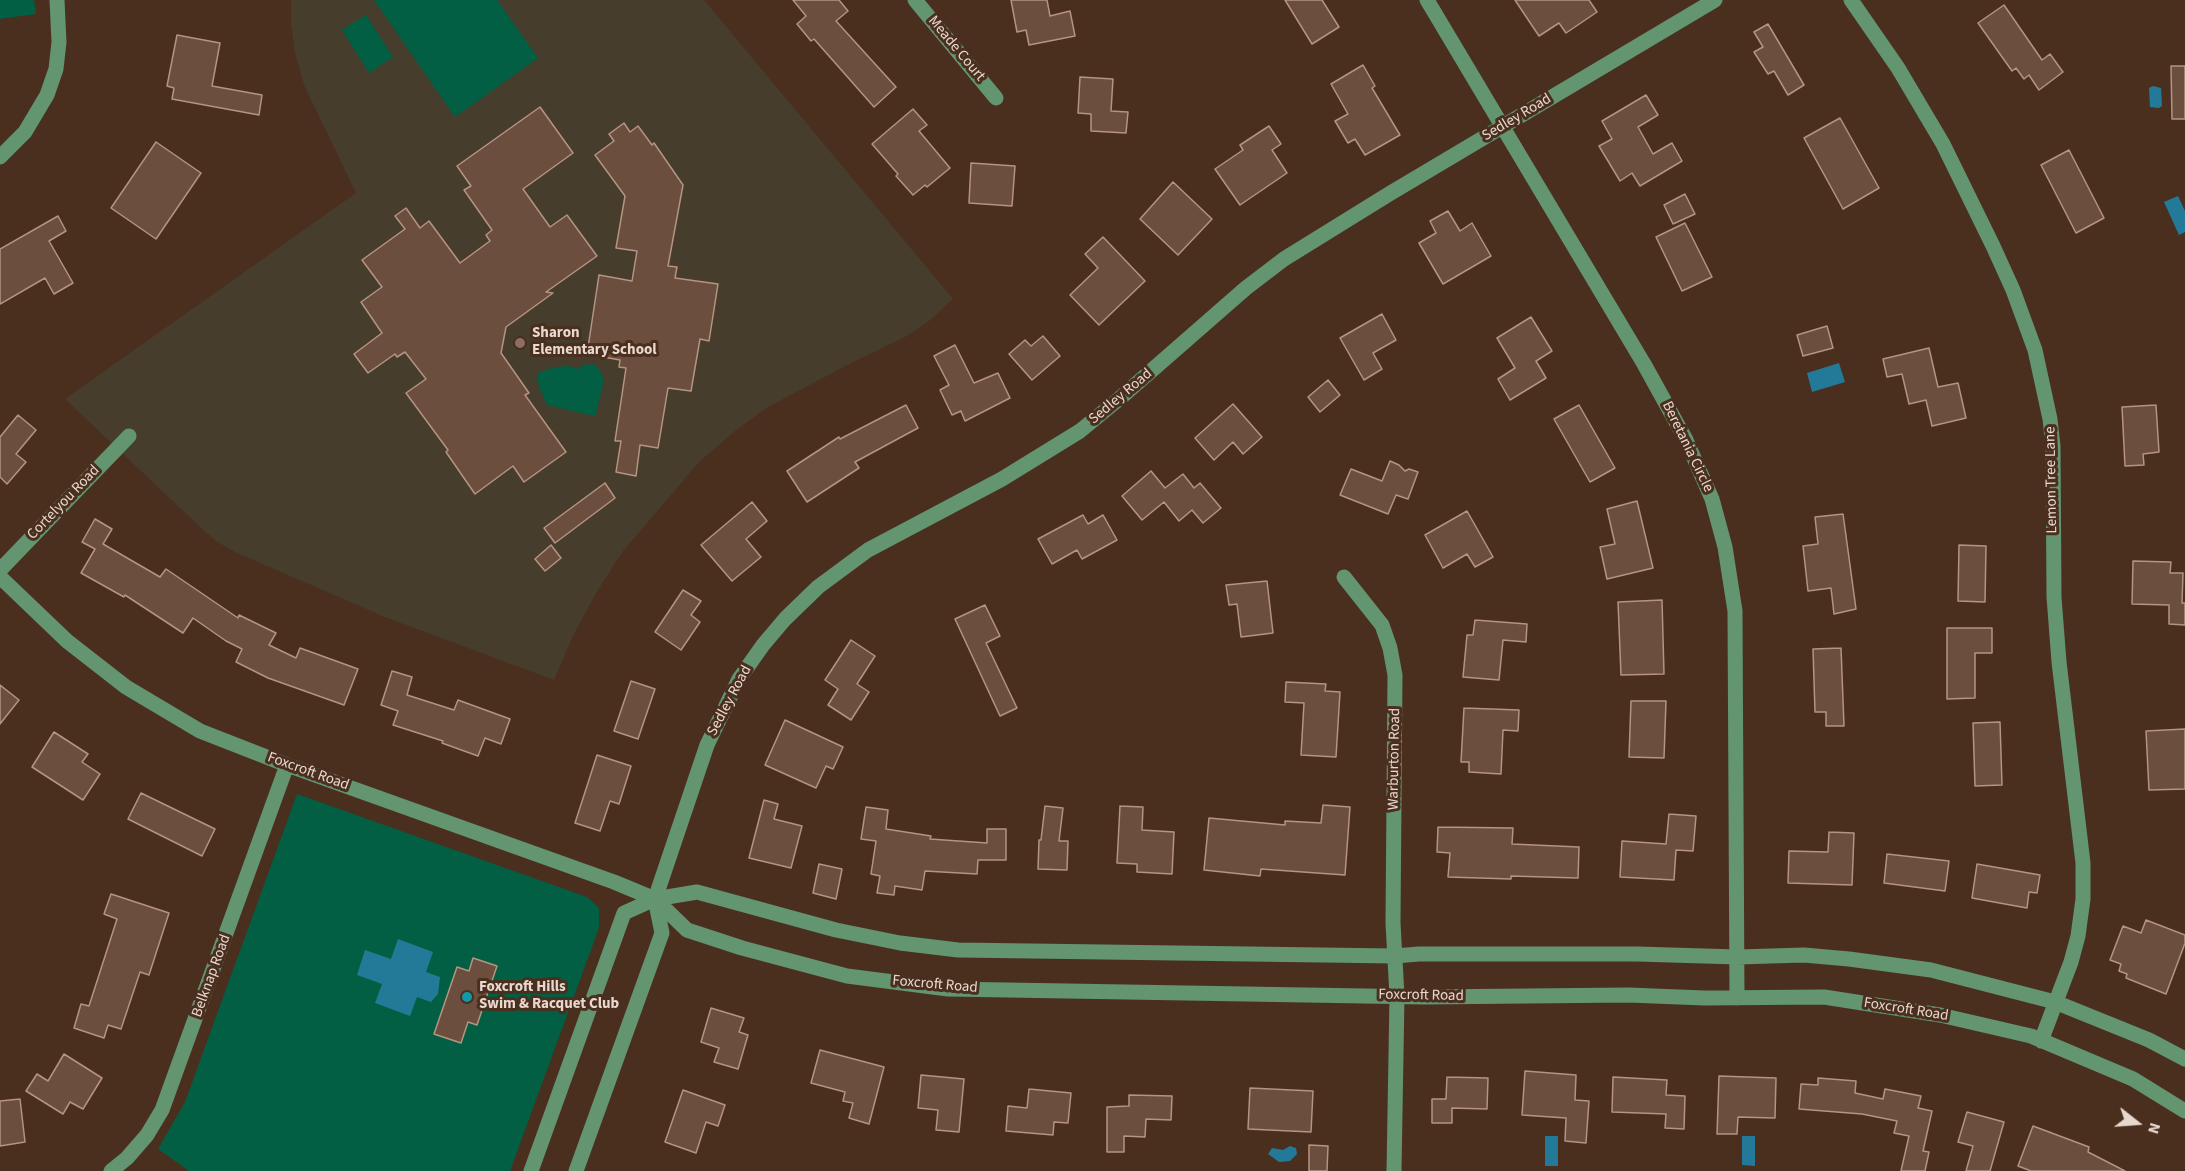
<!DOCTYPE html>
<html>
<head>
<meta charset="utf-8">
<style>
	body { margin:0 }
	#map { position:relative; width:2185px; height:1171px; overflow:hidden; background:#4a2f1f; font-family:"Source Sans 3",sans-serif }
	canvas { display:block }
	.north { position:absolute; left:2107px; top:1093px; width:60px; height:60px; -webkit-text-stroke:4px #4a2f1f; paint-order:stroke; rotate:107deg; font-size:16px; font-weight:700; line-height:24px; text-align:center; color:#e9d8ce }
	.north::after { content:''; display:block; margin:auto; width:21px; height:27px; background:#e9d8ce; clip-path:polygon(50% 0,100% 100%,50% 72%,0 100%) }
</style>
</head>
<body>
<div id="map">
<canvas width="2185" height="1171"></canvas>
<div class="north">N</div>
</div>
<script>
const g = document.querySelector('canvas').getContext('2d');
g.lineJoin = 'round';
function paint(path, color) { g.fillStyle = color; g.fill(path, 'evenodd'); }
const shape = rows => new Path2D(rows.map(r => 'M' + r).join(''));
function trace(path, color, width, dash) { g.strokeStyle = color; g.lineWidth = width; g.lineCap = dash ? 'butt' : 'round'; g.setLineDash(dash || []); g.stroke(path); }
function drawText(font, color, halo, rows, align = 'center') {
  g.font = font + ' "Source Sans 3",sans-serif'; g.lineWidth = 6; g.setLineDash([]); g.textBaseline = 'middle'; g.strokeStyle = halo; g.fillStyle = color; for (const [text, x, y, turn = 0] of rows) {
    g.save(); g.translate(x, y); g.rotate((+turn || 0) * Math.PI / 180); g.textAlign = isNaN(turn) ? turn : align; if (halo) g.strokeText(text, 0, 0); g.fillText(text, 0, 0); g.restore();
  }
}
paint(shape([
	[291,0,704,0,953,299,929,321,905,337,855,361,768,407,735,431,699,462,623,551,596,593,573,636,554,680,385,617,235,552,216,541,197,524,65,399,356,193,304,85,295,52,291,24]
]), '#463d2c');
paint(shape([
	[0,0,34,0,36,14,0,19],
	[374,0,497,0,538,58,455,117],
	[366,15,393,57,369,73,342,30],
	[594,364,601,372,604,380,596,414,594,416,547,405,539,387,537,378,539,372,556,367,569,366,578,369,582,365],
	[297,794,587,897,599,908,599,928,510,1171,189,1171,158,1149,185,1102]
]), '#025f43');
paint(shape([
	[2153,86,2161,88,2162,106,2159,108,2150,107,2149,88],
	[2178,196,2185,211,2185,232,2179,235,2164,202],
	[1839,363,1845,382,1812,392,1807,373],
	[398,939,433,952,426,972,440,977,438,994,431,1002,417,997,410,1016,375,1003,382,984,357,975,365,950,391,959],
	[1545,1136,1558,1136,1558,1166,1545,1166],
	[1742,1136,1755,1136,1755,1166,1742,1165],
	[1290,1146,1296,1148,1297,1154,1290,1161,1279,1162,1268,1154,1272,1148,1283,1150]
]), '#237a98');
const building = shape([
	[793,0,839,0,848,11,836,21,896,87,874,107,814,39,811,41,797,24,806,16,793,0],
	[1011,0,1047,0,1050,16,1070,11,1075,36,1029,45,1026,30,1017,32,1011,0],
	[1285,0,1322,0,1339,27,1312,44,1285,0],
	[1515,0,1589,0,1597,12,1566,33,1559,23,1539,36,1515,0],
	[2004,5,2042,60,2050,54,2063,72,2039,90,2029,75,2024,79,2016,68,2012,71,1978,23,2004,5],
	[1768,24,1804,85,1788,95,1774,71,1768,74,1754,52,1763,47,1754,32,1768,24],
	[177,35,220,43,212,86,262,95,259,115,172,99,174,88,167,86,177,35],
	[1363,65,1375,86,1372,88,1400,135,1365,155,1355,139,1348,143,1335,121,1348,114,1331,84,1363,65],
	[2171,66,2185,66,2185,119,2172,119,2171,66],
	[1080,77,1113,79,1111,111,1128,112,1126,133,1091,131,1091,114,1078,113,1080,77],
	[1646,95,1658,115,1638,127,1653,154,1672,143,1682,161,1640,186,1632,173,1620,181,1599,146,1612,139,1602,121,1646,95],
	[540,107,573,153,523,189,550,227,567,215,597,256,546,292,553,293,506,327,501,353,529,393,525,395,566,452,524,482,513,466,475,494,446,452,448,450,406,393,426,379,405,352,397,357,395,354,368,373,354,354,382,333,361,302,382,287,362,260,405,229,395,216,406,208,420,228,429,221,460,263,490,241,486,235,492,230,464,190,471,186,457,166,540,107],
	[913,109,927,125,919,131,950,168,927,187,925,185,913,195,896,176,898,174,872,144,913,109],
	[1840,118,1879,188,1843,209,1804,138,1840,118],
	[624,123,630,132,638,126,652,145,654,143,683,185,668,266,677,267,675,278,718,284,709,341,700,339,691,391,668,388,658,448,640,445,636,476,616,472,621,441,615,441,626,368,619,367,620,360,587,354,599,275,632,281,637,251,616,248,625,196,595,155,614,141,609,134,624,123],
	[1269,126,1281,144,1272,150,1287,173,1240,205,1215,169,1243,150,1240,145,1269,126],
	[156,142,201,173,156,239,111,208,156,142],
	[2069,150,2104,218,2076,233,2041,165,2069,150],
	[971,163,1015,166,1012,206,969,203,971,163],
	[1173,182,1212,219,1178,255,1140,219,1173,182],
	[1685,194,1695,214,1673,224,1664,205,1685,194],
	[1448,211,1460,231,1472,223,1491,256,1443,284,1419,243,1436,233,1430,221,1448,211],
	[58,216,66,231,49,241,73,283,54,294,45,278,0,304,0,249,58,216],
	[1685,223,1712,277,1682,291,1656,237,1685,223],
	[1103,237,1145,281,1099,325,1070,295,1098,268,1085,254,1103,237],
	[1382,314,1396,340,1373,353,1382,369,1364,380,1340,338,1382,314],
	[1531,317,1552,351,1536,361,1546,378,1510,400,1498,379,1515,368,1497,338,1531,317],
	[1827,326,1833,348,1803,356,1797,335,1827,326],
	[1043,336,1060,356,1032,380,1009,354,1025,340,1031,346,1043,336],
	[955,345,974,383,998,373,1010,398,965,421,961,411,952,415,940,390,949,385,934,356,955,345],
	[1929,348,1938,387,1958,383,1966,418,1932,426,1926,400,1909,404,1902,374,1887,377,1883,359,1929,348],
	[1328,380,1340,395,1320,412,1308,397,1328,380],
	[1233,404,1262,437,1243,454,1233,442,1214,460,1195,438,1233,404],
	[906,405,918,428,855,462,859,468,807,502,787,471,839,437,840,439,906,405],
	[1579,405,1615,468,1590,482,1554,419,1579,405],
	[2156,405,2159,452,2143,454,2144,465,2125,466,2122,407,2156,405],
	[18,415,36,430,16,454,26,462,7,484,0,477,0,437,18,415],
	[1390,461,1399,465,1405,471,1409,469,1418,472,1408,499,1396,495,1388,514,1340,495,1351,469,1382,481,1390,461],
	[1151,471,1165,488,1183,474,1194,488,1200,483,1221,508,1203,523,1192,510,1179,521,1164,502,1142,520,1122,496,1151,471],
	[605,483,615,498,555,543,544,528,605,483],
	[1637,501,1653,568,1607,579,1600,547,1615,544,1607,509,1637,501],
	[752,502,767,521,746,539,761,557,732,581,701,545,752,502],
	[1467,511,1493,557,1475,567,1467,554,1443,568,1425,535,1467,511],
	[1843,514,1856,609,1834,614,1831,588,1808,591,1803,546,1818,544,1815,517,1843,514],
	[1083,515,1088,524,1103,515,1117,540,1082,559,1077,550,1052,564,1038,539,1083,515],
	[95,519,112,529,103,544,160,577,166,569,238,618,239,615,276,633,269,645,296,658,300,648,358,669,344,705,268,678,236,662,242,649,226,641,193,618,183,633,125,595,124,597,81,573,95,549,82,542,95,519],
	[551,545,561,558,545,571,535,559,551,545],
	[1959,545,1986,546,1985,602,1958,601,1959,545],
	[2133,561,2171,562,2170,573,2183,573,2182,603,2185,603,2185,625,2169,624,2169,605,2132,604,2133,561],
	[1267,581,1273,633,1241,637,1237,604,1229,605,1226,585,1267,581],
	[683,590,701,601,691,615,700,622,681,650,655,632,683,590],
	[1662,600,1664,674,1621,675,1618,602,1662,600],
	[985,605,1000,636,986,643,1017,708,1000,716,955,619,985,605],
	[1475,620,1527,624,1526,642,1503,640,1499,680,1463,677,1467,635,1473,635,1475,620],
	[1947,628,1992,628,1992,653,1975,653,1975,698,1947,699,1947,628],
	[851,640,875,656,857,684,869,692,851,720,828,705,838,689,825,680,851,640],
	[1841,648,1844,726,1826,726,1826,712,1815,712,1813,649,1841,648],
	[392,671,412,677,407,695,454,710,458,700,510,719,501,744,485,738,478,756,442,743,443,741,393,725,398,711,381,705,392,671],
	[631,681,655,689,638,739,614,731,631,681],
	[1286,682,1326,684,1325,691,1340,692,1336,757,1301,755,1304,703,1285,702,1286,682],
	[0,685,19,700,0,724,0,685],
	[1631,701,1666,701,1664,758,1629,757,1631,701],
	[1464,708,1519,710,1518,731,1503,730,1501,774,1469,772,1469,762,1461,762,1464,708],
	[785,720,843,747,833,769,826,766,816,788,765,765,785,720],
	[2000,722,2002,785,1975,786,1973,723,2000,722],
	[2185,729,2185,789,2149,790,2146,731,2185,729],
	[54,732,88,754,82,762,100,774,83,800,32,767,54,732],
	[597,755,631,766,619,804,610,801,600,831,575,823,597,755],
	[141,793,215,829,202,856,128,819,141,793],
	[764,800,778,804,774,819,802,826,791,868,749,858,764,800],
	[1323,805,1350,807,1345,875,1261,869,1260,876,1204,870,1209,818,1285,825,1285,821,1321,823,1323,805],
	[1045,806,1063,808,1059,841,1068,841,1067,870,1038,869,1039,840,1041,840,1045,806],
	[1120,806,1143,807,1142,830,1174,832,1172,874,1137,872,1137,864,1117,863,1120,806],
	[866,807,888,810,886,829,931,836,930,839,987,843,987,829,1006,829,1006,860,978,860,977,874,925,871,922,890,895,886,894,895,877,893,880,876,871,874,876,841,861,839,866,807],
	[1669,814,1696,816,1693,851,1676,850,1674,880,1620,877,1622,841,1666,844,1669,814],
	[1438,827,1513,828,1512,844,1579,847,1578,878,1511,876,1511,879,1448,877,1450,853,1437,852,1438,827],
	[1829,832,1854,833,1852,885,1788,883,1789,851,1828,852,1829,832],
	[1887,854,1949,861,1945,891,1884,883,1887,854],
	[819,864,842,869,836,899,813,893,819,864],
	[1977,864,2040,875,2037,893,2029,892,2027,908,1972,898,1977,864],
	[111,894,169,913,149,975,140,972,121,1029,108,1025,104,1038,74,1028,81,1004,89,1006,117,919,104,914,111,894],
	[2146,920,2185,935,2185,943,2166,994,2126,978,2127,974,2119,971,2121,964,2110,960,2123,926,2141,933,2146,920],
	[473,958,497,966,477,1025,468,1022,461,1043,434,1034,457,967,469,971,473,958],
	[711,1008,744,1018,739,1032,748,1035,738,1069,714,1062,719,1048,701,1042,711,1008],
	[820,1050,884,1067,869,1124,849,1118,853,1103,843,1101,845,1092,811,1083,820,1050],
	[64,1054,102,1078,83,1109,70,1102,63,1114,26,1091,37,1074,48,1081,64,1054],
	[1525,1071,1576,1075,1575,1100,1589,1101,1586,1143,1565,1141,1566,1118,1522,1115,1525,1071],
	[921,1075,964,1079,959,1132,936,1130,938,1110,918,1108,921,1075],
	[1719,1076,1776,1078,1775,1118,1738,1117,1737,1134,1717,1134,1719,1076],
	[1447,1077,1488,1078,1487,1109,1452,1108,1452,1123,1432,1123,1432,1099,1446,1099,1447,1077],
	[1613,1077,1667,1080,1666,1095,1685,1096,1684,1129,1665,1128,1666,1114,1612,1112,1613,1077],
	[1818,1078,1856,1081,1855,1093,1883,1099,1885,1089,1921,1096,1918,1108,1932,1111,1923,1151,1929,1152,1925,1171,1901,1171,1909,1136,1894,1133,1897,1121,1862,1114,1799,1109,1801,1084,1818,1085,1818,1078],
	[1250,1088,1313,1091,1311,1132,1248,1129,1250,1088],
	[1029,1089,1071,1093,1068,1123,1054,1122,1053,1135,1006,1131,1008,1106,1027,1108,1029,1089],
	[683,1090,725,1105,718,1126,706,1122,696,1153,665,1142,683,1090],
	[1129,1095,1172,1096,1171,1120,1146,1119,1145,1137,1124,1136,1124,1152,1107,1152,1107,1107,1129,1106,1129,1095],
	[20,1099,25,1142,0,1146,0,1101,20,1099],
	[1967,1112,2004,1122,1990,1171,1966,1171,1973,1146,1958,1142,1967,1112],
	[2033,1126,2089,1147,2088,1152,2125,1171,2031,1171,2018,1166,2033,1126],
	[1309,1145,1328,1146,1327,1171,1309,1171,1309,1145]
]);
paint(building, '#6b4e3d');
trace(building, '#b59481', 1.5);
trace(shape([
	[915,0,996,98],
	[1427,0,1644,364,1686,440,1712,499,1725,547,1735,611,1737,998],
	[1851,0,1898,68,1943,144,1993,246,2013,290,2035,350,2050,419,2053,446,2054,597,2059,662,2083,863,2083,899,2078,936,2071,962,2041,1041],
	[0,157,25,132,47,95,56,69,59,42,57,0],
	[0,570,129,436],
	[0,577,67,641,126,687,200,731,287,765,614,882,655,899,687,930,742,948,847,976,948,989,1424,997,1629,995,1704,998,1824,997,1940,1015,2031,1036,2133,1079,2185,1111],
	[1344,577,1382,625,1390,648,1395,675,1393,923,1397,996,1394,1171],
	[111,1171,127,1158,147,1135,162,1110,287,765],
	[531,1171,624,913,655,899,697,892,836,930,900,943,958,950,1395,956,1419,954,1637,954,1738,957,1804,955,1849,959,1931,970,2055,1002,2149,1040,2185,1059],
	[576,1171,662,933,655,899,707,745,739,679,763,645,785,619,818,587,868,550,1002,479,1080,431,1119,399,1246,288,1284,259,1389,194,1715,0]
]), '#629570', 15);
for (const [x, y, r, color] of [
	[520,343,6,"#8d6e63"],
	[467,997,6,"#0f9aa8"]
]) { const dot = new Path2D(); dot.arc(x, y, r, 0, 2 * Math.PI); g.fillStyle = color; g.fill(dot); trace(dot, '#4a2f1f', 2); }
drawText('15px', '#e9d8ce', '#4a2f1f', [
	["Meade Court",956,49,50],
	["Sedley Road",1517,118,-31],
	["Sedley Road",1121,397,-40],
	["Beretania Circle",1687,447,64],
	["Lemon Tree Lane",2052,480,-91],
	["Cortelyou Road",64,503,-46],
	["Sedley Road",730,701,-62],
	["Warburton Road",1395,759,-89],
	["Foxcroft Road",308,772,20],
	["Belknap Road",212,976,-70],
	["Foxcroft Road",935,985,5],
	["Foxcroft Road",1421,996,1],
	["Foxcroft Road",1906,1010,9]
]);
drawText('bold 15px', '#e9d8ce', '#4a2f1f', [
	["Sharon",532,334],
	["Elementary School",532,351],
	["Foxcroft Hills",479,988],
	["Swim & Racquet Club",479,1005]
], 'left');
</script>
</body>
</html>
